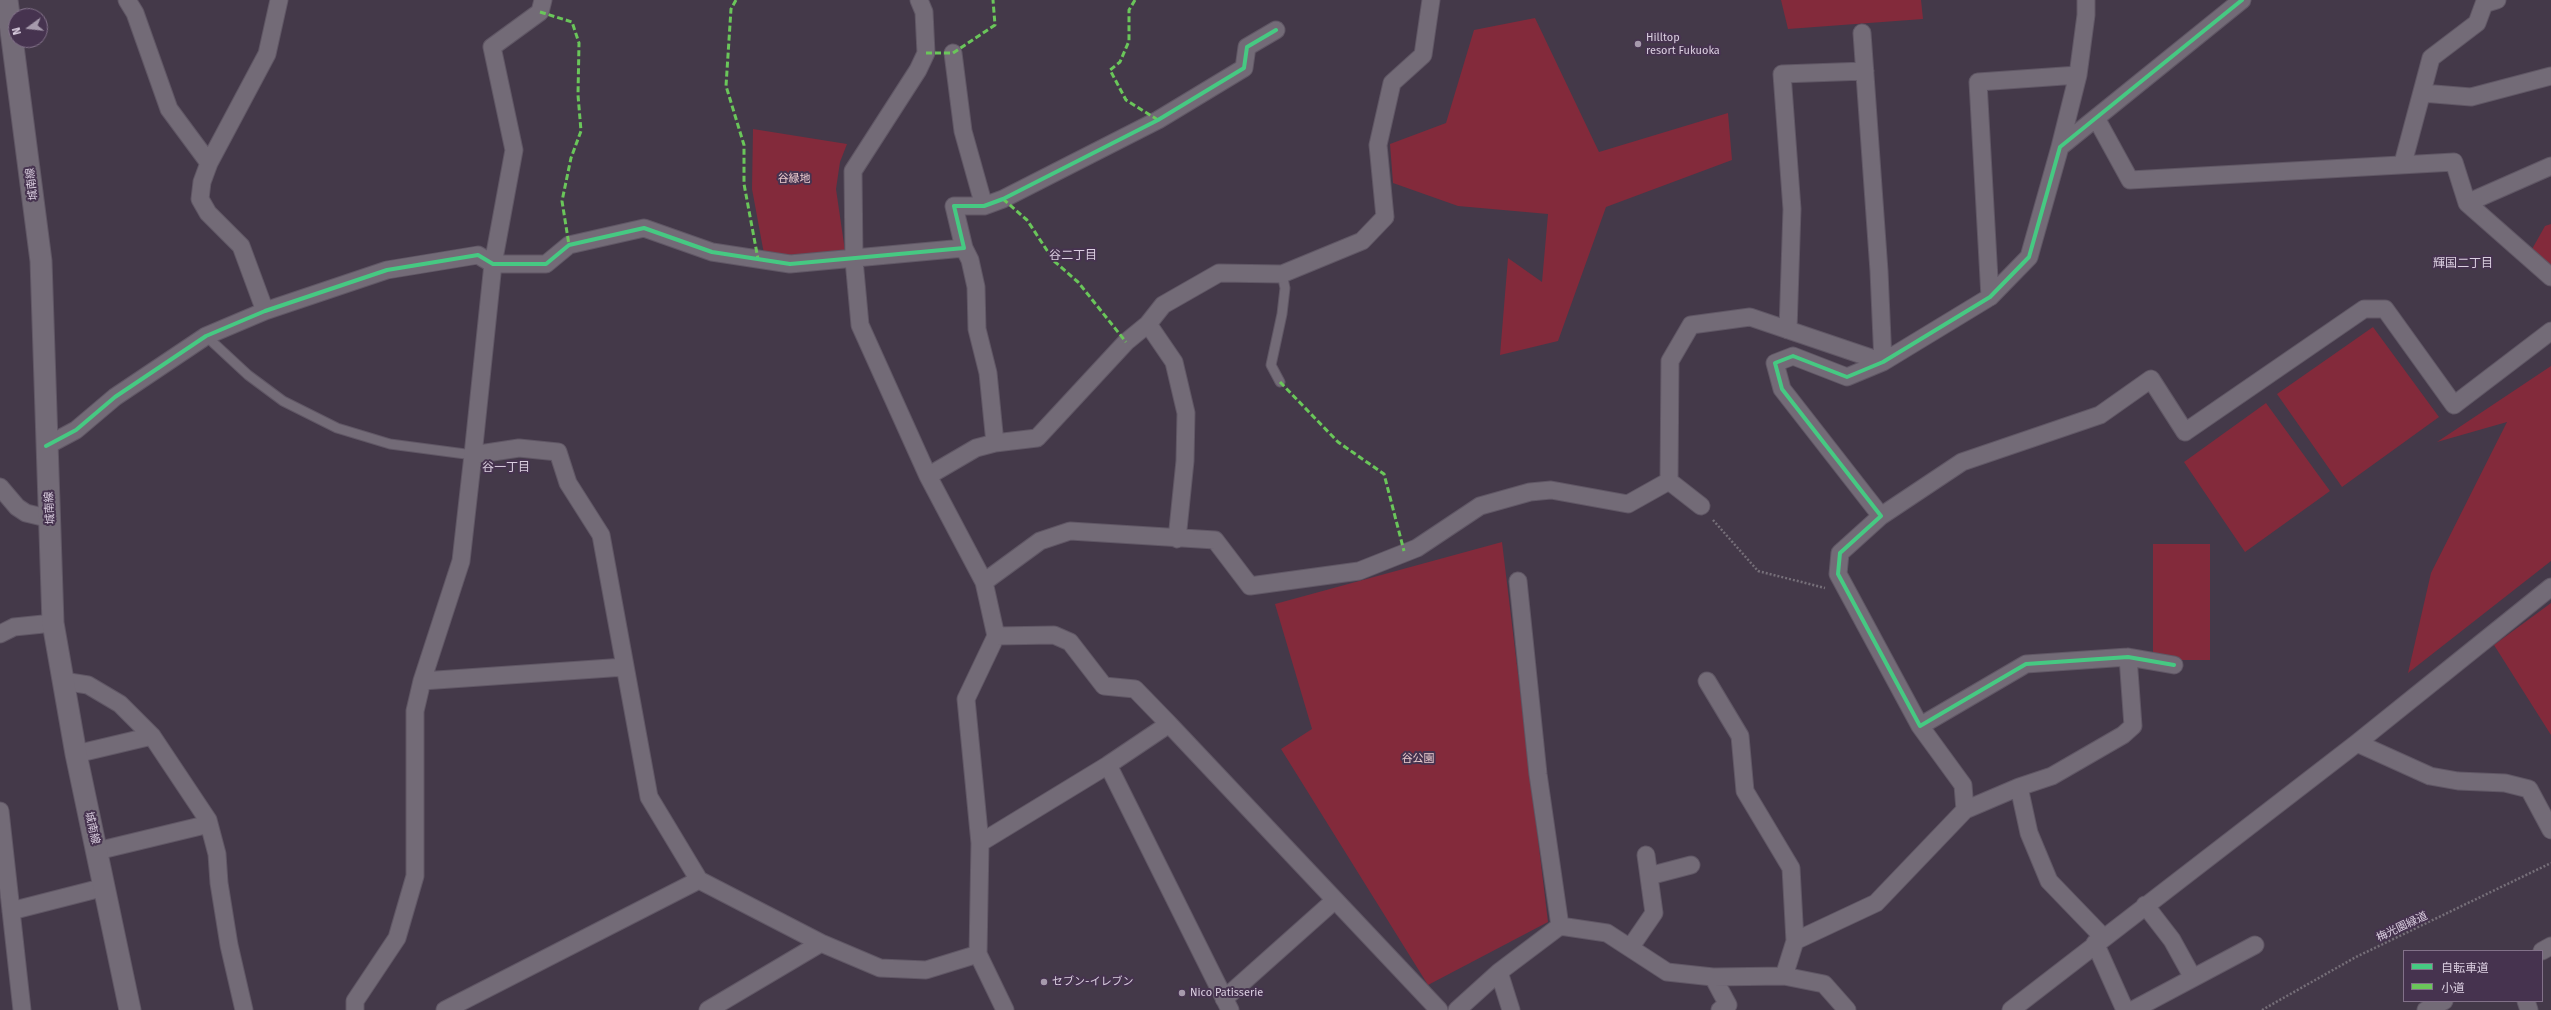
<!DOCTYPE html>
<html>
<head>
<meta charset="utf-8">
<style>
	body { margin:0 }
	#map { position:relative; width:2551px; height:1010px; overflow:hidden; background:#443949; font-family:"Fira Sans","Noto Sans JP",sans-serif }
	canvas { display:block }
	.legend { position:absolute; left:2403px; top:950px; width:140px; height:52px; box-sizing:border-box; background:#46334f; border:1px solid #827189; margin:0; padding:5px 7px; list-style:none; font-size:12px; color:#dbcfe1 }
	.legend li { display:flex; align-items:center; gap:8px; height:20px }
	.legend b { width:20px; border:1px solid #827189 }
	.north { position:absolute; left:8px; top:8px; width:40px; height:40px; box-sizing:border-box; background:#46334f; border:1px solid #827189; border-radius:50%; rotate:255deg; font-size:11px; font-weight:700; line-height:16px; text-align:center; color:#dbcfe1 }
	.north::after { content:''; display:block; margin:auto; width:14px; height:18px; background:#a69aac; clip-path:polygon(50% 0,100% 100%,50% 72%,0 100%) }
</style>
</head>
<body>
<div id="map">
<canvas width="2551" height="1010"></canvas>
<ul class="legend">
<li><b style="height:5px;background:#46c982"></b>自転車道</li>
<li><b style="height:5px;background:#6ac65a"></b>小道</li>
</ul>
<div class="north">N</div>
</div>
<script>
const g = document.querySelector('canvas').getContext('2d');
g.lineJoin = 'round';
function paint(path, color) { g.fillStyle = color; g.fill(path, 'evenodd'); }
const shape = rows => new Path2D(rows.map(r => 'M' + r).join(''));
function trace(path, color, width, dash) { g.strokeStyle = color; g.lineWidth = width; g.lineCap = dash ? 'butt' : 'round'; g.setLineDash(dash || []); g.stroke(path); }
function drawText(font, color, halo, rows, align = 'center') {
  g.font = font + ' "Fira Sans","Noto Sans JP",sans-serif'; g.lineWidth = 4; g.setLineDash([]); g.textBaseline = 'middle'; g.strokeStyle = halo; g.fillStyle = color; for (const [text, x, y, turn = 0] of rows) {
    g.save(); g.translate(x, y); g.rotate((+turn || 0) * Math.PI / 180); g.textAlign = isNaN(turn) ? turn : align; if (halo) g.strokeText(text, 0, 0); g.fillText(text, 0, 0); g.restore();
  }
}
paint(shape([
	[1781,0,1921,0,1923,19,1788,29],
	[1535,18,1599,152,1728,113,1732,160,1606,207,1558,341,1500,355,1508,258,1542,282,1548,214,1458,206,1393,183,1390,144,1446,123,1474,30],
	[753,129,847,144,840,162,836,189,845,251,785,259,764,254,752,189],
	[2551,224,2551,268,2531,251,2545,226],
	[2373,327,2439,417,2342,487,2277,394],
	[2551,366,2551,561,2408,673,2431,573,2507,422,2437,442],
	[2266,403,2330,491,2245,552,2184,462],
	[1502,542,1548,922,1428,985,1281,749,1312,729,1275,604],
	[2153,544,2210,544,2210,660,2153,660],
	[2551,603,2551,735,2494,645]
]), '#832a3b');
const service = shape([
	[206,336,248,375,283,401,337,428,390,444,473,455],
	[1280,382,1271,365,1282,314,1285,288,1282,274]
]);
const minor = shape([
	[127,0,135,13,169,109,209,163],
	[543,0,540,12,492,47,514,150,493,264,473,455,519,448,558,452,568,483,601,535,649,797,699,880,821,943,880,968,926,970,978,954],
	[919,0,924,12,926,53,918,70,853,171,854,260,860,325,928,476,984,582,996,636,966,699,980,843,978,954,1005,1010],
	[953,53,963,131,984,206],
	[2422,93,2471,97,2551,76],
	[2096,118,2130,180,2454,162,2467,203,2551,277],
	[2060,147,2078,75,2086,15,2086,0],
	[2403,163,2431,58,2477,23,2484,4,2497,0],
	[2467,203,2551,166],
	[964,248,970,260,976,287,977,329,988,373,995,443,1037,438,1126,342,1148,324,1163,305,1219,273,1282,274,1362,241,1385,217,1378,145,1392,83,1423,55,1431,0],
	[1990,297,1978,82,2078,75],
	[265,311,241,246,208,213,200,199,202,182,209,163,267,54,279,0],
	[1148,324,1174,362,1186,413,1185,461,1177,539],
	[1788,330,1792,209,1782,74,1865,71],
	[46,446,76,430,115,397,206,336,265,311,387,270,478,255,493,264,546,264,569,245,644,228,712,252,790,264,964,248,954,206,984,206,1003,199,1158,120,1244,68,1247,47,1276,30],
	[928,476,976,448,995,443],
	[0,487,17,507,26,513,51,519],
	[1701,506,1669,481,1670,361,1691,325,1750,317,1883,362,1879,271,1862,33],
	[1881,516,1962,462,2100,415,2151,379,2185,432,2364,309,2385,309,2454,405,2551,331],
	[1518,581,1538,774,1560,926],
	[984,582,1040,541,1070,531,1215,540,1250,586,1359,571,1417,548,1480,506,1530,492,1551,490,1628,504,1669,481],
	[0,634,14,627,53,623],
	[996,636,1054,635,1070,642,1104,686,1135,689,1169,724],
	[2174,665,2128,657,2026,664,1920,726,1838,574,1840,553,1881,516,1782,389,1775,363,1793,356,1847,377,1883,362,1990,297,2029,257,2060,147,2242,0],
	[63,681,88,685,120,704,152,736,208,820,217,854,219,883,229,945,244,1010],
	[422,681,625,667],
	[1707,681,1740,736,1745,791,1791,868,1795,941],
	[2357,743,2430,776,2458,781,2505,783,2529,789,2551,830],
	[76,754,152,736],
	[1108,765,1230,1010],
	[2019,787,2029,833,2049,881,2103,937],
	[1965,810,2019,787,2052,776,2123,735,2133,726,2128,657],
	[0,811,22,1010],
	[980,843,1108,765,1169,724,1439,1010],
	[97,851,209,824],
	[1649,876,1691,865],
	[2145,905,2172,940,2193,978],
	[11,911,105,887],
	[2095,943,2125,1010],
	[1630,948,1654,913,1646,855],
	[2542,951,2551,946],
	[1499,972,1511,1010],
	[1784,976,1795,941,1876,903,1965,810,1963,785,1920,726],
	[1713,977,1728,1005,1720,1010],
	[1224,999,1335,900],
	[2526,1001,2529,1010],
	[355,1010,355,1001,397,938,415,876,415,711,422,681,461,561,473,455],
	[445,1010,699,880],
	[708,1010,821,943],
	[1457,1010,1499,972,1560,926,1607,933,1667,972,1713,977,1784,976,1824,984,1847,1010],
	[2011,1010,2357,743,2551,587],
	[2133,1010,2255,945],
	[2426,1010,2444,1001]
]);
const tertiary = shape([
	[7,0,41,261,53,623,76,754,130,1010]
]);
trace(service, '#605765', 11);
trace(minor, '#605765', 19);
trace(tertiary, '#605765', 23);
trace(shape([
	[1713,520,1758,571,1825,588],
	[2262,1010,2356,957,2551,863]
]), '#766f79', 2.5, [2, 2]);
trace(service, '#736b77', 9);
trace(minor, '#736b77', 17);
trace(tertiary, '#736b77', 21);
trace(shape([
	[736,0,731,9,726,86,744,145,744,184,758,259],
	[1135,0,1129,10,1129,41,1120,62,1110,70,1126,100,1158,120],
	[540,12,572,22,579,43,578,95,581,131,571,158,562,201,569,245],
	[926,53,953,53,995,25,993,0],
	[1003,199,1027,220,1054,261,1078,282,1126,342],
	[1280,382,1338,442,1384,474,1404,551]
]), '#6ac65a', 3, [6, 3]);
trace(shape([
	[46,446,76,430,115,397,206,336,265,311,387,270,478,255,493,264,546,264,569,245,644,228,712,252,790,264,964,248,954,206,984,206,1003,199,1158,120,1244,68,1247,47,1276,30],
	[2174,665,2128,657,2026,664,1920,726,1838,574,1840,553,1881,516,1782,389,1775,363,1793,356,1847,377,1883,362,1990,297,2029,257,2060,147,2242,0]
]), '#46c982', 4);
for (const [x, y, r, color] of [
	[1638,44,4,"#a69aac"],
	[1044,982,4,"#a69aac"],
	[1182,993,4,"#a69aac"]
]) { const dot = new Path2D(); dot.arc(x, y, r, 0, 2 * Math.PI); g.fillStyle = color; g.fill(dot); trace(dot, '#46334f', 1.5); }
drawText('11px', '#dbcfe1', '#46334f', [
	["Hilltop",1646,38],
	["resort Fukuoka",1646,51],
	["セブン-イレブン",1052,982],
	["Nico Patisserie",1190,993]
], 'left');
drawText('11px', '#ebcdcf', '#46334f', [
	["谷緑地",794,179],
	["谷公園",1418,759]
]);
drawText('11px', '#dbcfe1', '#46334f', [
	["城南線",32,184,-97],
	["城南線",50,508,-93],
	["城南線",92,828,78],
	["梅光園緑道",2402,927,-25]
]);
drawText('12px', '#dbcfe1', '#46334f', [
	["谷二丁目",1073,256],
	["輝国二丁目",2463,264],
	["谷一丁目",506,468]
]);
</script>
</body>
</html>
